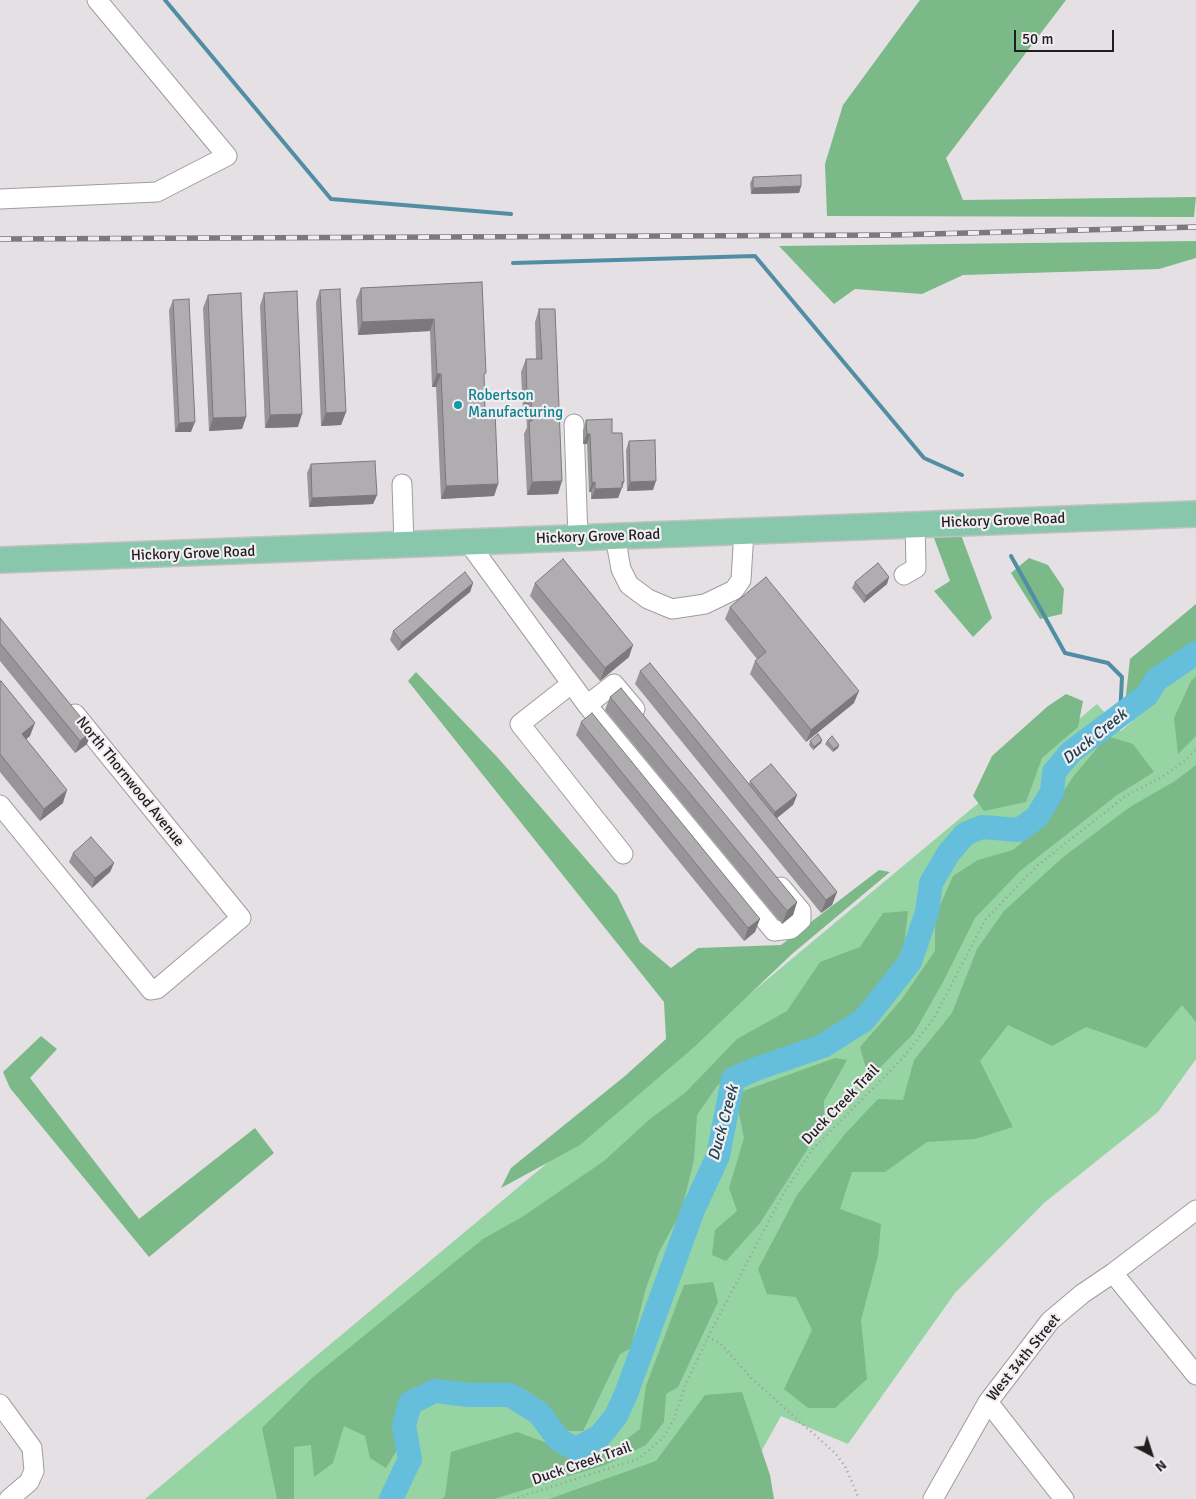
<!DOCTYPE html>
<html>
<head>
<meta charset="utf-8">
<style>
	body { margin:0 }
	#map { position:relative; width:1196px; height:1499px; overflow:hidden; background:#e4e0e4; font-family:Signika,sans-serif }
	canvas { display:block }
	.north { position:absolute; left:1126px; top:1429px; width:50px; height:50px; -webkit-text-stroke:4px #f1edf1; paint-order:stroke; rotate:140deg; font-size:14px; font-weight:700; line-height:20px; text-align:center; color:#1f1e1f }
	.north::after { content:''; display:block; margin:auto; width:18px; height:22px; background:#1f1e1f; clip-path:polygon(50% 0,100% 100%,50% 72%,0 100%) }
	.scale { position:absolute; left:1014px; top:30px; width:100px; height:22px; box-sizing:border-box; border:2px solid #1f1e1f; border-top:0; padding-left:6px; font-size:15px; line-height:18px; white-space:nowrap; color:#1f1e1f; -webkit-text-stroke:4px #f1edf1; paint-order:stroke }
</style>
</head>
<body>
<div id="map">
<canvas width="1196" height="1499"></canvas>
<div class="north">N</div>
<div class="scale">50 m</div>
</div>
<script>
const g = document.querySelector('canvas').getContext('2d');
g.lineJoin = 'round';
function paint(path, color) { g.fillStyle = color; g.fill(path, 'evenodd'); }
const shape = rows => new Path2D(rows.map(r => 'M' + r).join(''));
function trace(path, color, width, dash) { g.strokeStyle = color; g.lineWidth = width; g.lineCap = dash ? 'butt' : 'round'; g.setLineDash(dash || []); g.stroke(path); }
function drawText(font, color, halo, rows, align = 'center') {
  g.font = font + ' Signika,sans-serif'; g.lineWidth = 4.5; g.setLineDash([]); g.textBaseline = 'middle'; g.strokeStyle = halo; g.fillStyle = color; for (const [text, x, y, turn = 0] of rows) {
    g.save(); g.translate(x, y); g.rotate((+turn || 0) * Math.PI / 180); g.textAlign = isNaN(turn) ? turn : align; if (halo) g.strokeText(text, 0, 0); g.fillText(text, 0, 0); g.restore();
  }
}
paint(shape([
	[1196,644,1196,1059,1158,1112,1044,1203,955,1293,848,1444,781,1416,737,1495,728,1499,145,1499,1097,704,1121,731,1144,711]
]), '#97d4a3');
paint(shape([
	[920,0,1066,0,946,158,963,200,1196,197,1194,217,827,216,825,164,843,105],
	[1196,241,1196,258,1159,269,963,275,922,294,855,289,834,304,779,246],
	[961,535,992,618,973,637,934,591,950,581,934,538],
	[1029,558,1048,565,1064,589,1062,614,1040,619,1011,573],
	[1196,604,1196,645,1156,673,1134,712,1125,704,1130,659],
	[416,672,499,759,617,895,640,942,671,968,698,948,781,945,879,870,890,872,792,954,693,1048,580,1145,501,1188,511,1168,625,1076,666,1039,664,1002,408,681],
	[1196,676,1196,736,1178,754,1174,718,1191,681],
	[1066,694,1083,701,1078,727,1042,758,1026,802,984,811,973,796,992,756,1048,706],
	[1107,736,1133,744,1154,772,1117,795,1020,871,975,918,943,982,914,1033,869,1079,860,1047,902,999,935,951,935,917,953,876,978,860,1013,850,1041,826,1073,777],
	[1196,765,1196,1022,1182,1005,1146,1048,1086,1027,1052,1046,1008,1025,980,1061,1013,1127,975,1139,927,1142,885,1172,852,1172,840,1209,881,1224,878,1256,861,1320,867,1379,835,1408,808,1408,784,1389,812,1330,796,1297,767,1294,758,1269,797,1195,845,1134,878,1099,903,1100,914,1060,952,1013,977,949,1004,911,1062,858,1130,807,1175,781],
	[908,911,904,946,891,976,871,1001,846,1024,809,1046,746,1062,717,1086,697,1115,694,1160,681,1212,659,1252,645,1291,631,1348,620,1354,583,1431,566,1431,551,1409,524,1389,432,1389,397,1405,397,1450,386,1468,370,1458,365,1436,344,1426,333,1463,314,1477,311,1445,294,1447,294,1499,277,1499,262,1428,312,1378,483,1239,522,1217,604,1161,650,1119,685,1093,737,1039,787,1011,820,962,860,947,883,913],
	[41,1036,57,1049,30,1078,139,1219,255,1128,274,1153,149,1257,10,1088,3,1072],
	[835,1058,847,1060,824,1101,824,1123,760,1223,726,1261,712,1255,715,1230,737,1211,729,1188,744,1138,735,1094],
	[713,1282,718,1302,678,1387,666,1394,664,1422,646,1445,605,1465,494,1499,442,1499,445,1496,451,1452,517,1432,558,1447,576,1461,615,1448,640,1429,646,1386,684,1285],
	[742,1392,770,1475,774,1499,549,1499,656,1461,705,1395]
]), '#7bb988');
trace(shape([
	[165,0,331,199,511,214],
	[513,263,755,256,924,458,962,475],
	[1011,556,1065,653,1108,663,1122,677,1120,716]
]), '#518ea4', 4);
trace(shape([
	[391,1499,410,1459,404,1426,410,1403,435,1391,469,1395,510,1395,539,1413,559,1440,576,1449,600,1436,616,1416,626,1394,693,1210,718,1156,733,1079,756,1069,823,1046,864,1020,910,962,927,912,931,883,948,854,965,834,982,827,1019,830,1037,817,1052,792,1054,772,1071,752,1147,695,1156,680,1196,653]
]), '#66bedd', 24);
const minor = shape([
	[0,199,157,192,227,156,97,0],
	[574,424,578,538],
	[402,484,404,545],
	[615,536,621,569,629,585,648,599,672,609,705,604,734,590,741,580,744,531],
	[468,542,587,705,774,931,791,929,801,920,801,911,781,887],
	[904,575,916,568,915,524],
	[571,684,520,724,623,854],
	[587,705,614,684,635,709],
	[0,805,151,990,157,989,241,918,75,714],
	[1113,1273,1196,1375],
	[988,1402,1064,1499],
	[0,1404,32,1448,34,1471,29,1482,9,1499],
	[933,1499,988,1402,1050,1321,1082,1294,1113,1273,1196,1210]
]);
const major = shape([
	[0,560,1196,514]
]);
trace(minor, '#9f9c9f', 21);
trace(major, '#c0c0c0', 28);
trace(shape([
	[708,1337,720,1343,752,1379,835,1453,845,1466,859,1499],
	[513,1499,638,1459,663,1438,674,1419,685,1386,708,1337,783,1194,813,1149,902,1059,934,1018,985,920,1038,865,1127,795,1162,777,1185,761,1196,749]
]), '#9d9a9d', 2.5, [1, 4]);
trace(minor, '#fff', 19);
trace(major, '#89c7ac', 25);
const rail = shape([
	[0,239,892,235,1196,227]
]);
trace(rail, '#7c797c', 5.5);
trace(rail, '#f1edf1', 4, [11]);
paint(shape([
	[753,177,801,186,799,193,751,194,750,183],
	[482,282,484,380,485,411,498,484,494,496,441,499,436,387,432,387,430,331,358,335,356,300,361,288],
	[320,290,346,412,341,425,321,426,316,302],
	[264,293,298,427,265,428,260,306],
	[208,295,246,417,242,429,209,431,203,308],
	[173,300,191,432,175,432,169,310],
	[539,309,558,494,527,495,524,434,527,427,526,410,523,410,521,372,526,359,536,359,535,322],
	[586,420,612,433,622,487,618,498,591,499,591,492,589,492,587,444,583,444,583,430],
	[629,441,653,490,627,491,626,450],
	[311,464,377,495,373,504,309,507,307,473],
	[889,577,887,584,864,603,852,588,855,582],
	[473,583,470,592,398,651,390,640,393,631],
	[535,583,629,657,600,681,530,596],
	[730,607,854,703,806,742,750,674,755,661,757,659,725,619],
	[0,618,87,744,75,753,0,661],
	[640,671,749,784,750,781,797,795,793,805,777,818,837,892,832,905,821,913,635,684],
	[0,682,30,736,26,739,63,803,40,821,0,772],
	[610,697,797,902,793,915,782,924,605,710],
	[581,722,755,932,744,941,576,735],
	[822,740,821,743,813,750,809,745,810,741],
	[827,741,839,745,838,748,833,752,825,744],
	[73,853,114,863,110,872,92,888,69,862]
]), '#979598');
paint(shape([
	[801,186,799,193,751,194,753,188],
	[434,319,430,331,358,335,362,322],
	[437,374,441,374,436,387,432,387],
	[527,397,531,397,526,410,523,410],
	[346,412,341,425,321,426,326,413],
	[302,414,298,427,265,428,270,415],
	[246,417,242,429,209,431,213,418],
	[195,422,191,432,175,432,179,423],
	[587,434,590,434,587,444,583,444],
	[562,481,558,494,527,495,532,482],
	[656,481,653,490,627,491,630,482],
	[595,482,591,492,589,492,592,483],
	[622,482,624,482,618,498,591,499,595,489],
	[498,484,494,496,441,499,446,486],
	[377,495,373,504,309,507,312,498],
	[889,577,887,584,864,603,866,596],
	[473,583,470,592,398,651,402,642],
	[633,645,629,657,600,681,605,668],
	[859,691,854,703,806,742,811,730],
	[35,723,30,736,17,747,22,734],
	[92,731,87,744,75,753,80,741],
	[822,740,821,743,813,750,814,747],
	[839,745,838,748,833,752,834,749],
	[67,790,63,803,40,821,44,809],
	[797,795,793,805,772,822,775,812],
	[114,863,110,872,92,888,95,878],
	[837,892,832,905,821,913,826,900],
	[797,902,793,915,782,924,787,911],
	[760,919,755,932,744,941,748,928]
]), '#7b797c');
const building = shape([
	[801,175,801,186,753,188,753,177,801,175],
	[482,282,486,373,484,374,485,411,495,411,498,484,446,486,441,374,437,374,434,319,362,322,361,288,482,282],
	[340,289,346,412,326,413,320,290,340,289],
	[297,291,302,414,270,415,264,293,297,291],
	[241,293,246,417,213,418,208,295,241,293],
	[189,299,195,422,179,423,173,300,189,299],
	[539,309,555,309,562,481,532,482,529,421,532,421,531,397,527,397,526,359,542,359,539,309],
	[612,419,612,433,622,433,624,482,622,482,622,488,595,489,595,482,592,483,590,434,587,434,586,420,612,419],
	[655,440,656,481,630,482,629,441,655,440],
	[375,461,377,495,312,498,311,464,375,461],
	[563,559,633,645,605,668,535,583,563,559],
	[878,563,889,577,866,596,855,582,878,563],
	[465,572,473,583,402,642,393,631,465,572],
	[766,577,859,691,811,730,755,661,766,652,730,607,766,577],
	[0,618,92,731,80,741,0,643,0,618],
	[650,663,837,892,826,900,640,671,650,663],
	[1,681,35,723,22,734,67,790,44,809,0,754,0,682,1,681],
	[621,688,797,902,787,911,610,697,621,688],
	[592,713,760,919,748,928,581,722,592,713],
	[818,734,822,740,814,747,810,741,818,734],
	[832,736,839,745,834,749,827,741,832,736],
	[771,764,797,795,775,812,750,781,771,764],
	[91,837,114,863,95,878,73,853,91,837]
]);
paint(building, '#b0adb1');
trace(building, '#7b797c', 1);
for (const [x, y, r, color] of [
	[458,405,5,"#0f9aa8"]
]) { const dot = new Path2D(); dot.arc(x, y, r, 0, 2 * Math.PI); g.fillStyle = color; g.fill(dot); trace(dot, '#f1edf1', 2); }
drawText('15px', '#0d838f', '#f1edf1', [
	["Robertson",468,396],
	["Manufacturing",468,413]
], 'left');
drawText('15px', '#1f1e1f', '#f1edf1', [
	["Hickory Grove Road",1003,521,-2],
	["Hickory Grove Road",598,537,-2],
	["Hickory Grove Road",193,554,-2],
	["North Thornwood Avenue",130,782,51],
	["Duck Creek Trail",841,1105,-46],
	["West 34th Street",1024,1358,-51],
	["Duck Creek Trail",582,1464,-19]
]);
drawText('italic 16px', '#1b4250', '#f1edf1', [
	["Duck Creek",1095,737,-39],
	["Duck Creek",724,1123,-75]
]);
</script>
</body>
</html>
